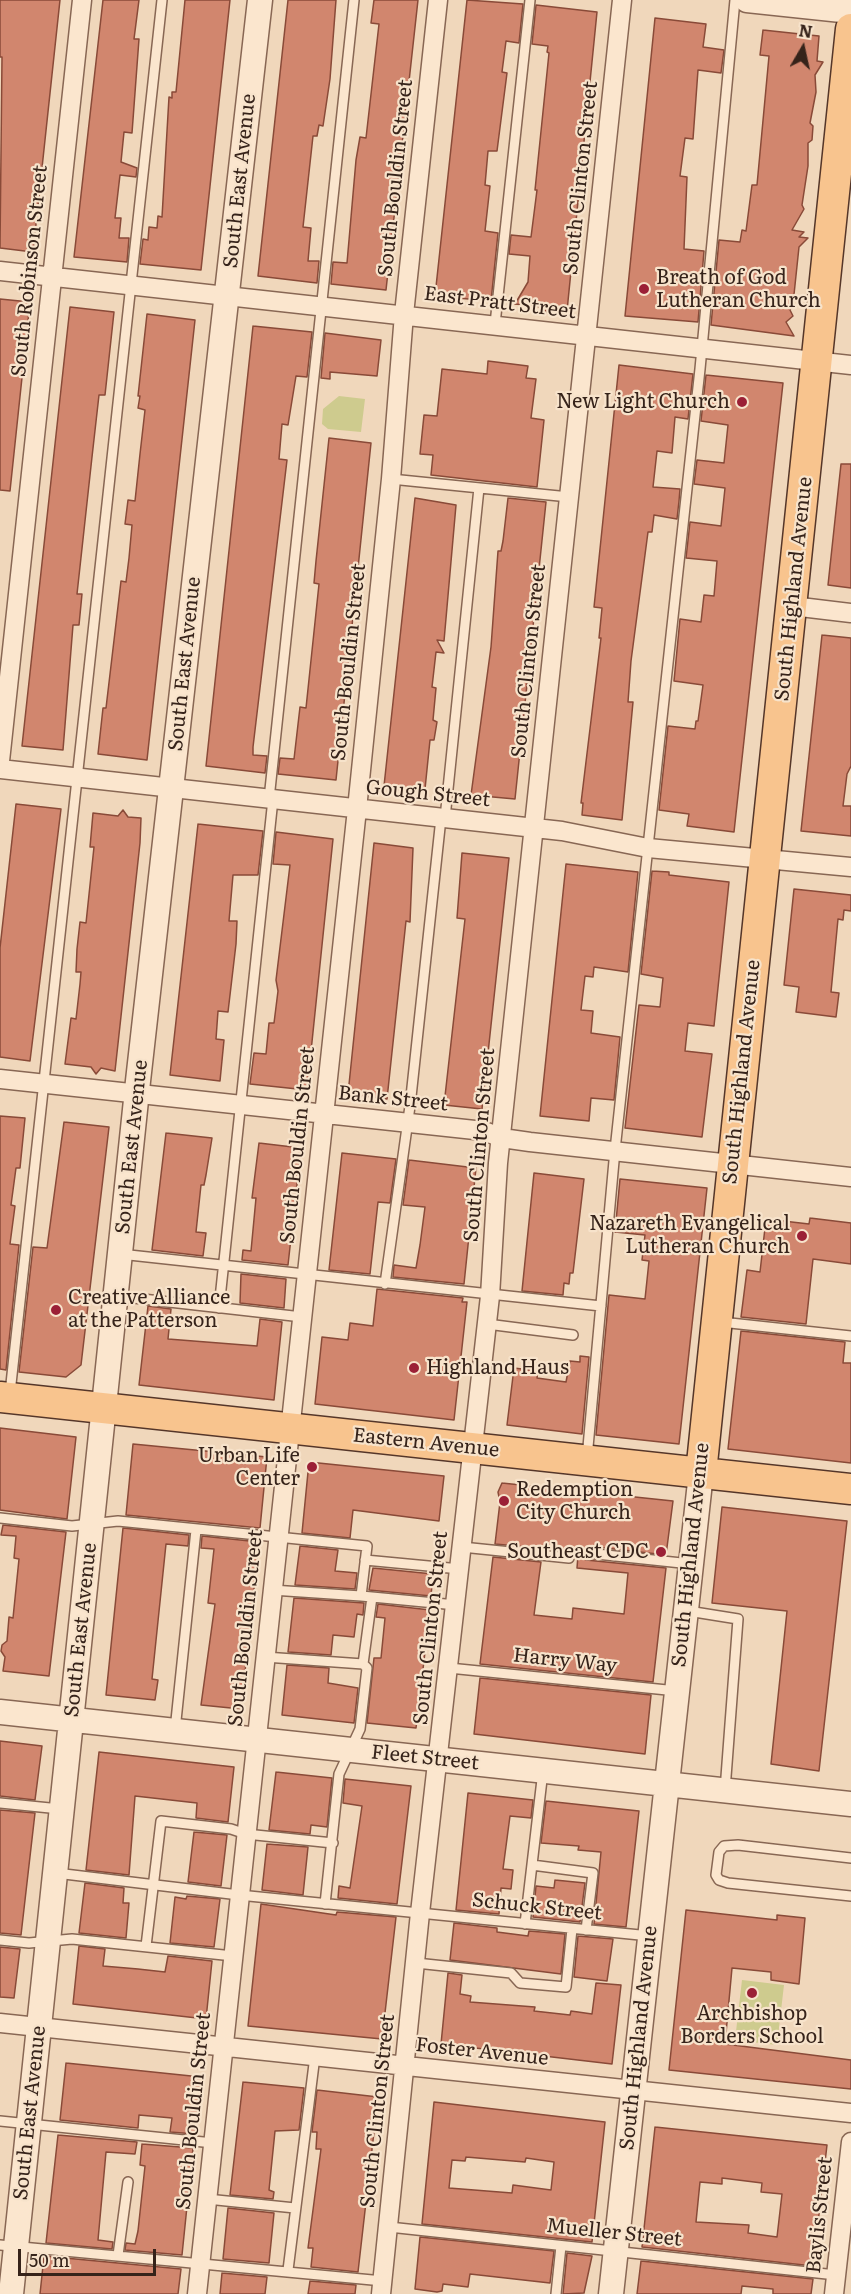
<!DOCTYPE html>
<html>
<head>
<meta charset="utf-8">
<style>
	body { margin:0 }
	#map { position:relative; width:851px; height:2294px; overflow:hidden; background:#f0d7bb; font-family:Literata,serif }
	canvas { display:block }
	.north { position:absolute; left:773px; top:18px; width:60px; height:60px; -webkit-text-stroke:4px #f7e3cb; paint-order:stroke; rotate:9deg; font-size:16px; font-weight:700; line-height:24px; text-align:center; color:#36231a }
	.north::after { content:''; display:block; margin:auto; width:21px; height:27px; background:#36231a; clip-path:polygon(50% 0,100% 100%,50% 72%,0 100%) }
	.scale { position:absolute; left:18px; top:2249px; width:138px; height:27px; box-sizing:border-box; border:3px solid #36231a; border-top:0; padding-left:8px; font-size:18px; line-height:21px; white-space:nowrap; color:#36231a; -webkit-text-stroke:4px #f7e3cb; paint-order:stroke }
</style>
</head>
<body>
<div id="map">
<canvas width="851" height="2294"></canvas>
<div class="north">N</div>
<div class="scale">50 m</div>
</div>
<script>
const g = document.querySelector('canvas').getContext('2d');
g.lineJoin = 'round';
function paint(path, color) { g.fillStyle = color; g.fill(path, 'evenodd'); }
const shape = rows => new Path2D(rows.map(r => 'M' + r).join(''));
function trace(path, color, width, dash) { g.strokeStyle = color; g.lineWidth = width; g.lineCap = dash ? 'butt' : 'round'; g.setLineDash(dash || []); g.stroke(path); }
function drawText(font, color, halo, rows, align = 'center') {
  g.font = font + ' Literata,serif'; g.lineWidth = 4.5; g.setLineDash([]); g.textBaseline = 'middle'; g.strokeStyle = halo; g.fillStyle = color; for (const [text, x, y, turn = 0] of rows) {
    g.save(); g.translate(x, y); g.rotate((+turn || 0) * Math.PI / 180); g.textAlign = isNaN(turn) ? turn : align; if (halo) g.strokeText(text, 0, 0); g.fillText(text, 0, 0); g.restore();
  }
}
paint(shape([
	[339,396,365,399,361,432,328,429,322,424,323,409],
	[742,1980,784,1985,777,2045,735,2040]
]), '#cecb8e');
const building = shape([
	[0,0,60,0,33,252,0,248,2,57,0,57,0,0],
	[103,0,139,0,134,39,139,39,132,133,124,132,121,162,137,168,136,177,120,175,115,218,121,218,119,238,129,238,127,262,74,257,103,0],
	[185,0,230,0,201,270,140,264,143,239,148,240,149,227,157,228,158,216,162,217,169,97,172,98,172,92,176,92,185,0],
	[288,0,336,0,330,79,323,126,319,125,317,136,313,136,303,227,311,228,308,261,319,261,317,283,258,276,288,0],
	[374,0,418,0,386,290,331,284,333,262,347,263,356,160,360,137,366,138,379,24,371,23,374,0],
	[467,0,523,4,519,43,506,41,502,72,507,73,497,151,488,151,485,185,490,186,485,231,498,233,491,301,435,296,467,0],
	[536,5,597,12,567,311,552,310,548,314,542,307,515,304,528,282,530,256,509,254,511,235,531,237,537,190,535,190,549,53,547,52,548,46,532,44,536,5],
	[655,18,706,24,703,47,724,50,721,73,698,70,693,139,685,138,680,176,687,177,684,249,704,251,698,322,625,316,655,18],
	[763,30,819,36,817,61,823,62,815,75,816,92,810,123,813,126,812,140,808,143,808,166,802,205,804,209,792,230,804,232,799,237,808,238,799,247,793,304,790,310,793,316,786,322,794,336,711,325,719,240,740,242,742,230,746,231,752,185,757,185,769,56,760,55,763,30],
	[0,299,30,302,10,491,0,490,0,299],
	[70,307,114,312,105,395,99,395,92,457,77,594,82,594,79,625,73,625,63,750,22,746,70,307],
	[147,314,195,320,147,760,98,754,103,708,106,708,121,581,126,582,129,558,132,525,125,524,128,500,135,501,140,454,145,410,138,408,140,396,138,396,147,314],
	[253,326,312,332,307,377,296,376,288,425,282,424,279,459,287,460,253,747,253,755,267,756,265,773,206,766,253,326],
	[325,333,381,340,377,376,330,372,330,379,321,378,325,333],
	[488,361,528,366,526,378,536,379,531,418,544,420,537,487,431,475,433,455,420,454,424,415,437,416,442,369,487,374,488,361],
	[619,365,693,374,688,419,675,417,672,453,657,451,653,487,680,489,679,501,677,519,654,515,652,532,648,532,631,661,628,702,633,702,622,820,582,815,583,803,581,803,601,638,599,638,602,608,594,607,619,365],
	[706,375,783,383,734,832,687,826,689,814,659,810,668,726,695,729,696,721,698,721,703,685,674,681,680,619,701,622,704,595,714,596,717,561,686,558,690,522,721,526,725,488,694,484,697,460,724,463,728,425,701,421,706,375],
	[329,438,371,443,336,780,278,774,280,758,294,759,300,707,306,708,319,584,314,583,316,561,329,438],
	[841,464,851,464,851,588,828,585,841,464],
	[415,498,456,505,444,641,437,640,444,653,436,652,432,687,436,688,433,720,437,722,434,740,430,740,425,789,407,787,401,794,397,787,384,786,415,498],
	[508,498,546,502,515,799,471,795,491,647,498,551,501,551,503,541,508,498],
	[822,635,851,638,851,766,847,774,843,806,851,806,851,836,801,831,822,635],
	[16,804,61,809,30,1061,0,1057,0,948,16,804],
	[123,810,128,817,141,818,140,843,115,1071,101,1068,96,1074,91,1067,65,1064,71,1018,76,1019,80,984,81,972,76,972,77,949,80,922,86,923,94,847,90,847,93,813,118,816,123,810],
	[198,824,263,831,258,875,233,875,229,921,237,921,236,944,228,1012,218,1011,216,1039,224,1040,220,1081,170,1075,198,824],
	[276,832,333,839,307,1090,250,1084,254,1053,266,1054,269,1023,274,1023,278,991,276,980,290,865,273,864,276,832],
	[374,843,413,848,410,922,406,921,387,1099,348,1094,374,843],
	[462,853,509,858,482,1109,444,1105,465,919,457,918,462,853],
	[566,864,638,872,628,972,594,967,593,977,585,976,581,1010,593,1011,591,1033,620,1037,614,1100,591,1098,589,1121,540,1116,566,864],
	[652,871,669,872,669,875,729,882,714,1026,688,1023,685,1051,712,1054,702,1137,625,1128,639,1005,660,1007,663,978,641,974,652,871],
	[794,889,851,895,851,911,844,910,843,920,838,919,831,992,839,993,836,1017,796,1012,799,987,784,985,794,889],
	[0,1116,25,1118,20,1168,16,1168,11,1205,15,1206,10,1244,19,1245,6,1370,0,1369,0,1116],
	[64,1122,109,1127,81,1365,66,1377,19,1372,33,1247,47,1248,64,1122],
	[166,1133,212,1138,206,1175,204,1185,201,1185,196,1232,206,1233,203,1256,152,1250,166,1133],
	[259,1143,301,1148,288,1265,242,1260,243,1250,251,1251,256,1198,252,1198,259,1143],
	[342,1153,396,1159,390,1203,378,1202,370,1274,329,1270,342,1153],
	[409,1160,476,1168,464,1284,393,1277,394,1265,416,1268,420,1245,425,1207,403,1205,409,1160],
	[534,1173,584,1179,573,1273,570,1273,569,1284,564,1283,563,1295,522,1291,534,1173],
	[620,1179,707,1188,679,1444,596,1435,609,1295,645,1299,649,1261,642,1260,645,1235,615,1232,620,1179],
	[810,1218,851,1223,851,1264,813,1259,806,1324,741,1317,747,1270,760,1272,766,1219,809,1224,810,1218],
	[241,1274,286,1279,284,1308,240,1303,241,1274],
	[377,1289,463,1298,462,1302,467,1302,454,1420,315,1404,322,1337,348,1340,350,1323,373,1326,377,1289],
	[148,1306,171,1309,168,1339,257,1346,260,1319,282,1322,274,1400,139,1385,148,1306],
	[741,1331,845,1342,843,1363,851,1363,851,1463,728,1449,741,1331],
	[580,1356,589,1357,582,1434,507,1425,514,1368,538,1371,537,1378,566,1382,570,1361,580,1362,580,1356],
	[0,1428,76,1437,67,1519,0,1510,0,1428],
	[133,1444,267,1457,260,1528,126,1515,133,1444],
	[309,1462,444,1476,439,1521,353,1510,350,1538,302,1533,309,1462],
	[502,1483,673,1501,666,1555,588,1546,580,1552,586,1560,666,1568,653,1682,480,1664,493,1557,541,1562,534,1615,572,1619,573,1608,624,1614,628,1573,577,1568,578,1555,570,1551,495,1544,500,1502,498,1492,502,1483],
	[722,1507,847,1521,819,1771,771,1764,787,1611,712,1603,722,1507],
	[3,1525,66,1532,49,1676,3,1671,5,1657,1,1651,2,1645,7,1641,9,1617,13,1618,19,1559,14,1558,16,1536,1,1535,3,1525],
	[123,1528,189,1535,188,1546,166,1544,152,1679,158,1680,155,1700,106,1695,123,1528],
	[202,1536,259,1542,241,1709,201,1705,215,1604,208,1603,214,1549,201,1548,202,1536],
	[300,1546,338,1550,335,1571,357,1573,355,1589,295,1585,300,1546],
	[373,1568,433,1574,431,1596,369,1590,373,1568],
	[294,1598,364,1603,363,1615,357,1614,354,1637,333,1635,331,1655,288,1652,294,1598],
	[378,1604,430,1610,416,1728,367,1723,374,1658,381,1658,385,1618,376,1617,378,1604],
	[287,1665,329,1668,328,1683,358,1688,354,1723,282,1715,287,1665],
	[480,1678,651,1695,645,1754,474,1734,480,1678],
	[0,1741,42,1746,35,1800,0,1796,0,1741],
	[99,1752,234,1767,228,1822,196,1818,197,1803,135,1796,129,1875,86,1870,99,1752],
	[276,1772,332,1778,327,1827,311,1825,310,1834,269,1830,276,1772],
	[345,1779,411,1786,397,1904,338,1898,339,1886,350,1888,362,1806,343,1803,345,1779],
	[468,1793,533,1800,531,1818,510,1816,503,1869,513,1870,511,1889,501,1888,499,1914,456,1910,468,1793],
	[546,1801,639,1811,626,1927,594,1924,601,1852,578,1850,579,1846,541,1843,546,1801],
	[0,1810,35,1813,21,1935,0,1933,0,1810],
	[194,1832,227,1835,221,1886,188,1882,194,1832],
	[267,1844,308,1847,303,1895,262,1890,267,1844],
	[555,1880,585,1883,580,1922,533,1917,536,1886,554,1888,555,1880],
	[85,1883,124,1888,123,1903,129,1903,126,1938,79,1933,85,1883],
	[187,1896,220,1899,214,1947,170,1943,175,1897,186,1899,187,1896],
	[261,1904,336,1915,337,1912,396,1917,382,2039,248,2026,261,1904],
	[686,1910,777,1920,777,1915,805,1918,799,1984,771,1980,771,1972,732,1968,725,2044,851,2060,851,2089,669,2070,686,1910],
	[454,1923,497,1928,497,1932,528,1936,529,1931,565,1934,561,1974,450,1960,454,1923],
	[578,1936,613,1939,607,1981,574,1977,578,1936],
	[79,1946,105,1949,103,1966,138,1969,165,1972,168,1956,212,1961,206,2019,73,2004,79,1946],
	[0,1947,20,1949,14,1998,0,1997,0,1947],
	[448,1973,462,1975,460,1994,471,1996,470,2002,535,2007,534,2011,570,2015,571,2011,592,2014,596,1983,621,1985,612,2064,441,2044,448,1973],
	[66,2063,201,2077,195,2134,170,2132,172,2118,139,2115,138,2128,60,2120,66,2063],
	[243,2082,304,2088,299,2130,275,2131,269,2190,274,2192,273,2199,230,2195,243,2082],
	[317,2090,378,2097,358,2272,311,2267,313,2248,308,2248,321,2149,316,2149,317,2132,312,2132,317,2090],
	[434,2102,605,2122,592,2242,422,2224,434,2102],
	[466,2157,525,2162,526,2158,554,2162,551,2190,513,2185,512,2193,449,2188,452,2160,465,2161,466,2157],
	[655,2127,827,2145,813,2266,642,2247,655,2127],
	[722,2178,762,2183,761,2192,782,2194,777,2237,748,2233,749,2225,696,2222,700,2182,722,2184,722,2178],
	[58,2135,137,2142,135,2154,106,2152,98,2240,113,2242,112,2249,46,2243,58,2135],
	[142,2144,193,2148,182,2255,125,2250,126,2243,135,2244,138,2231,145,2166,140,2165,142,2144],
	[228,2208,274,2213,269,2263,223,2259,228,2208],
	[420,2237,554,2251,550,2283,470,2274,468,2287,443,2284,442,2291,437,2292,415,2289,420,2237],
	[567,2253,592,2256,584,2293,563,2294,567,2253],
	[44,2256,181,2269,178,2294,40,2294,44,2256],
	[641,2261,813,2279,811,2294,773,2294,773,2289,742,2286,741,2294,637,2294,641,2261],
	[222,2273,267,2277,265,2294,220,2294,222,2273],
	[310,2281,356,2285,355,2294,308,2294,310,2281]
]);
paint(building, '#d1866e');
trace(building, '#894a38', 1.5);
const service = shape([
	[495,324,530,0],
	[391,479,569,497],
	[269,799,354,0],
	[445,818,479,488],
	[120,1254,601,1306],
	[385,1284,410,1106,441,818],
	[116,1296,302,1317],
	[219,1308,273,799],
	[721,1322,851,1336],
	[487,1324,573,1335],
	[10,1393,162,0],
	[587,1458,615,1150,700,369,735,0],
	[0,1518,72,1526,118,1521,367,1546,361,1596,372,1597,363,1664,367,1668,360,1729,339,1774,325,1904],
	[462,1547,569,1558],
	[587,1553,691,1564],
	[365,1560,460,1569],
	[272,1590,361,1596],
	[372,1597,456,1605],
	[688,1611,738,1619,725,1790],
	[265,1657,363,1664],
	[449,1668,677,1691],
	[175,1730,196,1530],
	[0,1803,60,1809],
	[851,1858,738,1845,724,1846,719,1852,716,1875,719,1880,728,1883,851,1896],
	[532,1865,593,1873,586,1930],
	[56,1873,239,1895,650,1936],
	[525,1924,543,1771],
	[0,1940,29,1943,72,1939,233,1956],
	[146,1946,161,1821,231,1829,246,1834,333,1843],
	[416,1963,511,1973,520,1983,566,1987,572,1929],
	[0,2121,213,2143],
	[207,2199,295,2208],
	[389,2227,836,2275],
	[0,2245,383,2281],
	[118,2255,128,2182],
	[288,2270,315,2056],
	[556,2294,561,2246]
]);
const minor = shape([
	[0,271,851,365],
	[792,606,851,613],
	[0,761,82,0],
	[0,769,562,831,648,848,851,867],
	[0,1079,484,1131,502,1138,530,1142,851,1177],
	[0,2023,851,2113],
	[197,2294,357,809,391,479,404,314,438,0],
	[381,2294,420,1913,490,1296,498,1163,622,0],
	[834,2294,851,2142]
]);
const tertiary = shape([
	[747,0,851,11],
	[0,1712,851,1804],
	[11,2294,138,1081,260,0],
	[611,2294,701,1473]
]);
const primary = shape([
	[0,1397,851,1489],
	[701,1473,851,29]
]);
trace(service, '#886754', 12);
trace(minor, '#886754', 21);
trace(tertiary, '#886754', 27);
trace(primary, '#553629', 33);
trace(service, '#fbe6ce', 9);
trace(minor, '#fbe6ce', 18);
trace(tertiary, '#fbe6ce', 24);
trace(primary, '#f8c48e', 30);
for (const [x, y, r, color] of [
	[644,289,6,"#9b2036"],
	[742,402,6,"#9b2036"],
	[802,1236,6,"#9b2036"],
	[56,1310,6,"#9b2036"],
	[414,1368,6,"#9b2036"],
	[312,1467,6,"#9b2036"],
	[504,1501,6,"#9b2036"],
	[661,1552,6,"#9b2036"],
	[752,1993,6,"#9b2036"]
]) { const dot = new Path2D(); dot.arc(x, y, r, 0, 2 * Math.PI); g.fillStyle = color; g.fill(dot); trace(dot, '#f7e3cb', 2); }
drawText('20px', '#36231a', '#f7e3cb', [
	["South Bouldin Street",396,178,-84],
	["South Clinton Street",581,178,-84],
	["South East Avenue",240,181,-84],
	["South Robinson Street",30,271,-84],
	["East Pratt Street",500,303,7],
	["South Highland Avenue",794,589,-84],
	["South Clinton Street",529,661,-84],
	["South Bouldin Street",349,662,-84],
	["South East Avenue",185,664,-84],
	["Gough Street",428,794,6],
	["South Highland Avenue",742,1072,-84],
	["Bank Street",393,1099,6],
	["South Bouldin Street",298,1145,-84],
	["South Clinton Street",480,1145,-85],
	["South East Avenue",132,1147,-84],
	["Eastern Avenue",426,1443,6],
	["South Highland Avenue",691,1555,-84],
	["South Bouldin Street",246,1628,-84],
	["South Clinton Street",431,1628,-84],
	["South East Avenue",81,1630,-84],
	["Harry Way",565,1661,6],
	["Fleet Street",425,1758,6],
	["Schuck Street",537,1907,6],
	["South Highland Avenue",639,2038,-84],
	["Foster Avenue",482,2052,6],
	["South Bouldin Street",194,2111,-84],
	["South Clinton Street",378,2111,-84],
	["South East Avenue",30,2113,-84],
	["Baylis Street",820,2215,-84],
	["Mueller Street",614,2233,6]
]);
drawText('20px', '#36231a', '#f7e3cb', [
	["Breath of God",656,278],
	["Lutheran Church",656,301],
	["New Light Church",730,402,"right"],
	["Nazareth Evangelical",790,1224,"right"],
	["Lutheran Church",790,1247,"right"],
	["Creative Alliance",68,1298],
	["at the Patterson",68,1321],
	["Highland Haus",426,1368],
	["Urban Life",300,1456,"right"],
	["Center",300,1479,"right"],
	["Redemption",516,1490],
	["City Church",516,1513],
	["Southeast CDC",649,1552,"right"],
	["Archbishop",752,2014,"center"],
	["Borders School",752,2037,"center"]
], 'left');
</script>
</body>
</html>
